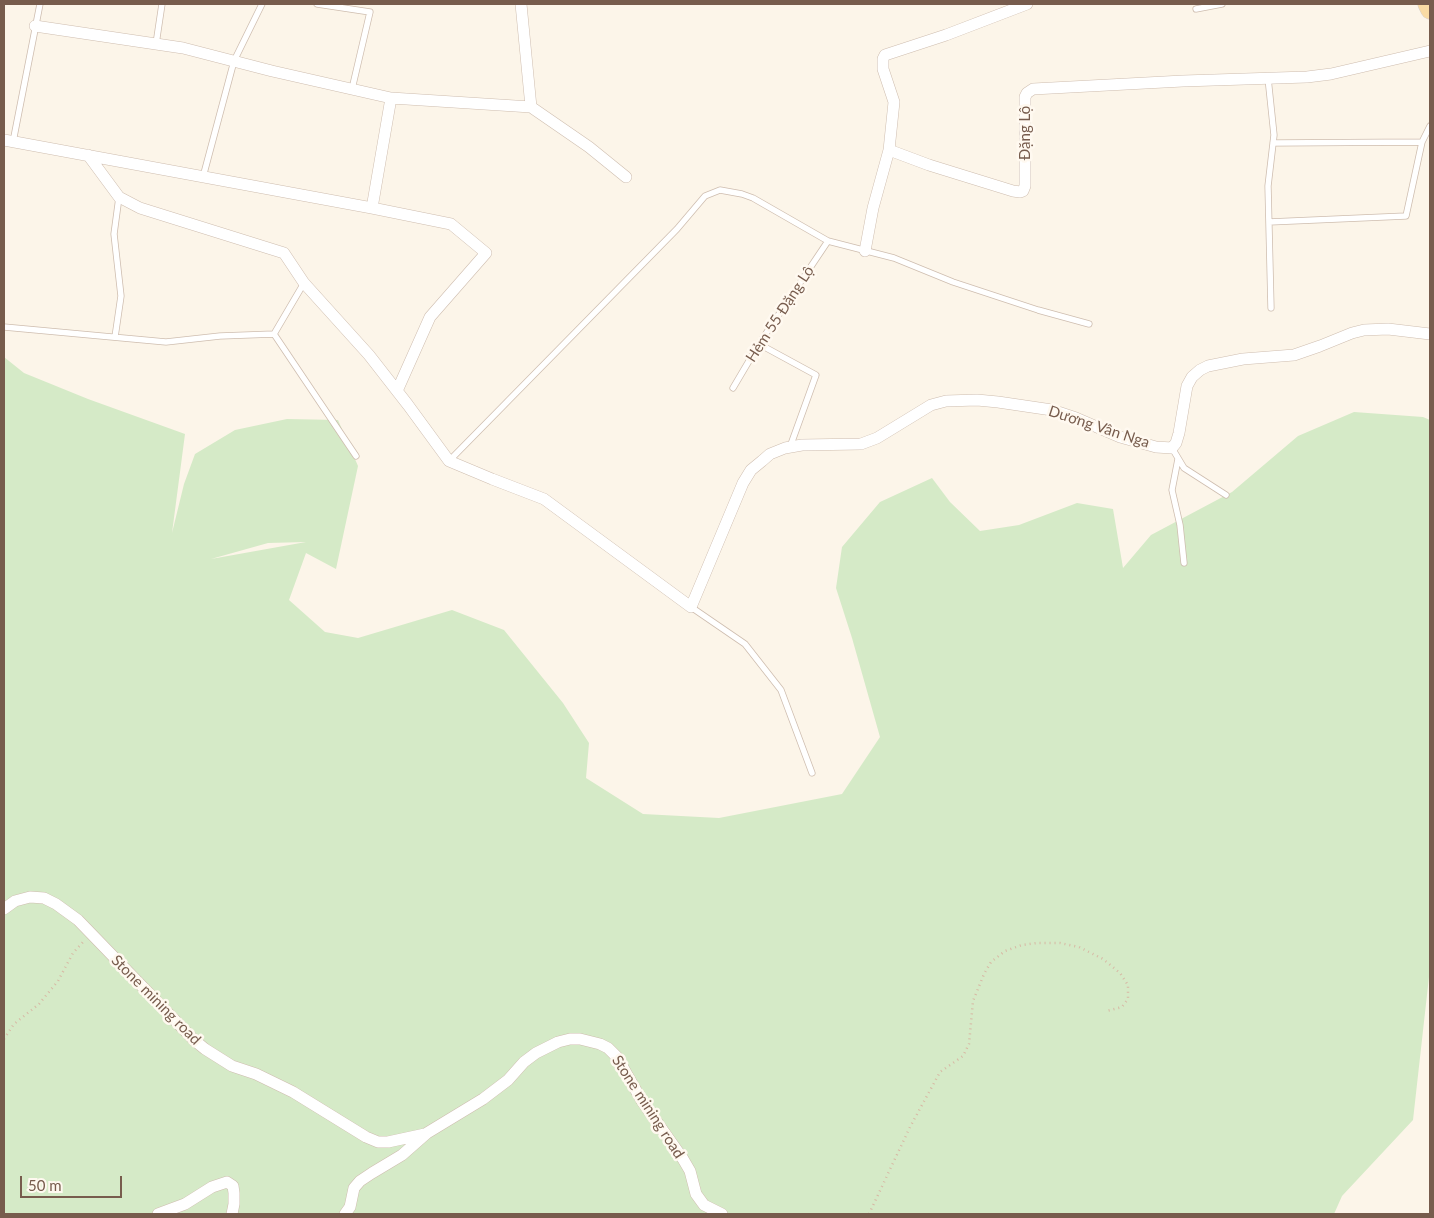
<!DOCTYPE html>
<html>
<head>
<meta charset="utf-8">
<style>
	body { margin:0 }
	#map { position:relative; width:1434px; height:1218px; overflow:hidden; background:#fcf5e9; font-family:Lato,sans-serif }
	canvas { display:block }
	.frame { position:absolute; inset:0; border:5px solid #775c4d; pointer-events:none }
	.scale { position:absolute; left:20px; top:1176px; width:102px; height:22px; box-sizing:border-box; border:2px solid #775c4d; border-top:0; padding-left:6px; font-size:15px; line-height:18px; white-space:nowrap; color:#775c4d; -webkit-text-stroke:4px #fff9f0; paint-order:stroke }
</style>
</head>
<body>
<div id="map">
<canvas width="1434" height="1218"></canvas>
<div class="frame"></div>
<div class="scale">50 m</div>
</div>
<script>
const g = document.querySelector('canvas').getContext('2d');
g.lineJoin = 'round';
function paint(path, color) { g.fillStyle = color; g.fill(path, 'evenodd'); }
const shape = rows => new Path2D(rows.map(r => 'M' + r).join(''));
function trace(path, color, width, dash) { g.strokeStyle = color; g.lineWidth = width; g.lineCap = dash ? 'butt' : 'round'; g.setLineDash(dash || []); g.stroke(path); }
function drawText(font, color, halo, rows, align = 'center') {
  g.font = font + ' Lato,sans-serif'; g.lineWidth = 5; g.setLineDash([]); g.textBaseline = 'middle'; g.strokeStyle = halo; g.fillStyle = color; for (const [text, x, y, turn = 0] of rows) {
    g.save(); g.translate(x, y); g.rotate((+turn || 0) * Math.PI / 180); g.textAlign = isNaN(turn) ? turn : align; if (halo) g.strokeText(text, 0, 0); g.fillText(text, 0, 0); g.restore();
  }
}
paint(shape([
	[4,357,24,373,88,399,185,434,172,533,184,484,195,454,235,430,287,419,338,420,358,466,336,569,306,553,289,600,325,632,358,638,452,610,504,630,563,703,589,743,586,778,643,814,719,818,842,794,880,737,852,638,836,588,842,547,880,502,932,478,950,502,980,531,1019,525,1077,503,1113,509,1123,568,1151,535,1232,492,1298,436,1354,412,1423,417,1430,420,1430,968,1413,1120,1342,1196,1334,1214,4,1214],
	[306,542,211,559,268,543]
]), '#d5eac7');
const lane = shape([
	[317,4,370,12,352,89],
	[1196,9,1222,4],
	[156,44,162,4],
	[1268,78,1274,135,1268,186,1271,308],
	[13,142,40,4],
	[1273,143,1422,142,1430,126],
	[203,177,234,61,262,4],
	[1269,222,1406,216,1422,142],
	[4,327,166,342,220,336,274,334,356,456],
	[274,334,304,283],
	[115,337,121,296,114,234,119,197],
	[759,344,816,375,790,447],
	[733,388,759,344,828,241],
	[1172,448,1184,468,1226,495],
	[1178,459,1172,490,1180,525,1184,563],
	[449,461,677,229,705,196,720,190,742,194,753,198,828,241,894,258,953,282,1038,310,1089,324],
	[691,607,745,644,781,690,812,773]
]);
const street = shape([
	[1027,4,946,35,885,55,883,59,883,69,894,102,889,150,929,165,1013,191,1020,192,1023,191,1025,186,1025,97,1027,93,1033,89,1183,81,1307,77,1331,74,1430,51],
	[35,26,183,48,272,71,391,98],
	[531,107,589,147,626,177],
	[4,140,372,208,391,98,531,107,521,4],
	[88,155,119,197,140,208,284,253,304,283,369,355,408,405,449,461,492,479,544,499,691,607,743,483,751,470,762,461,770,454,785,448,802,445,861,444,877,438,931,405,946,401,977,400,998,402,1052,410,1076,418,1120,437,1156,447,1172,448,1176,443,1179,433,1187,386,1192,377,1200,370,1208,366,1243,359,1294,355,1320,346,1352,333,1364,330,1388,329,1430,334],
	[372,208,451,224,486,253,430,317,397,391],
	[865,251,873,208,889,150],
	[4,909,15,901,30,897,44,898,56,904,78,920,194,1040,205,1049,232,1066,256,1074,293,1092,366,1137,378,1142,388,1142,425,1134],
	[158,1214,185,1204,212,1187,227,1182,233,1186,234,1193,234,1204,232,1214],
	[345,1214,350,1207,354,1188,360,1181,372,1173,402,1155,427,1133,483,1099,508,1080,524,1062,536,1053,558,1042,570,1039,580,1039,600,1044,608,1048,617,1057,642,1101,683,1159,690,1171,696,1194,704,1205,722,1214]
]);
const primary = shape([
	[1427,4,1430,10]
]);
trace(lane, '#cebdaf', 7);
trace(street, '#cebdaf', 12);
trace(primary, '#d9d1cd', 19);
trace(shape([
	[4,1039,14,1024,39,1004,58,981,73,953,83,942],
	[869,1214,910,1127,940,1072,963,1056,969,1044,973,1001,984,974,991,962,1005,951,1022,945,1037,943,1060,943,1079,947,1103,959,1120,973,1128,985,1128,999,1122,1007,1107,1011]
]), '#d7b8a4', 2.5, [1, 4]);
trace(lane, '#fff', 5.5);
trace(street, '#fff', 11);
trace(primary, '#f9dba4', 18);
drawText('15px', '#775c4d', '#fff9f0', [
	["Đặng Lộ",1025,133,-90],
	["Hẻm 55 Đặng Lộ",780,314,-57],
	["Dương Vân Nga",1099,427,18],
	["Stone mining road",156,1000,45],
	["Stone mining road",648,1107,57]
]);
</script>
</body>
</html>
